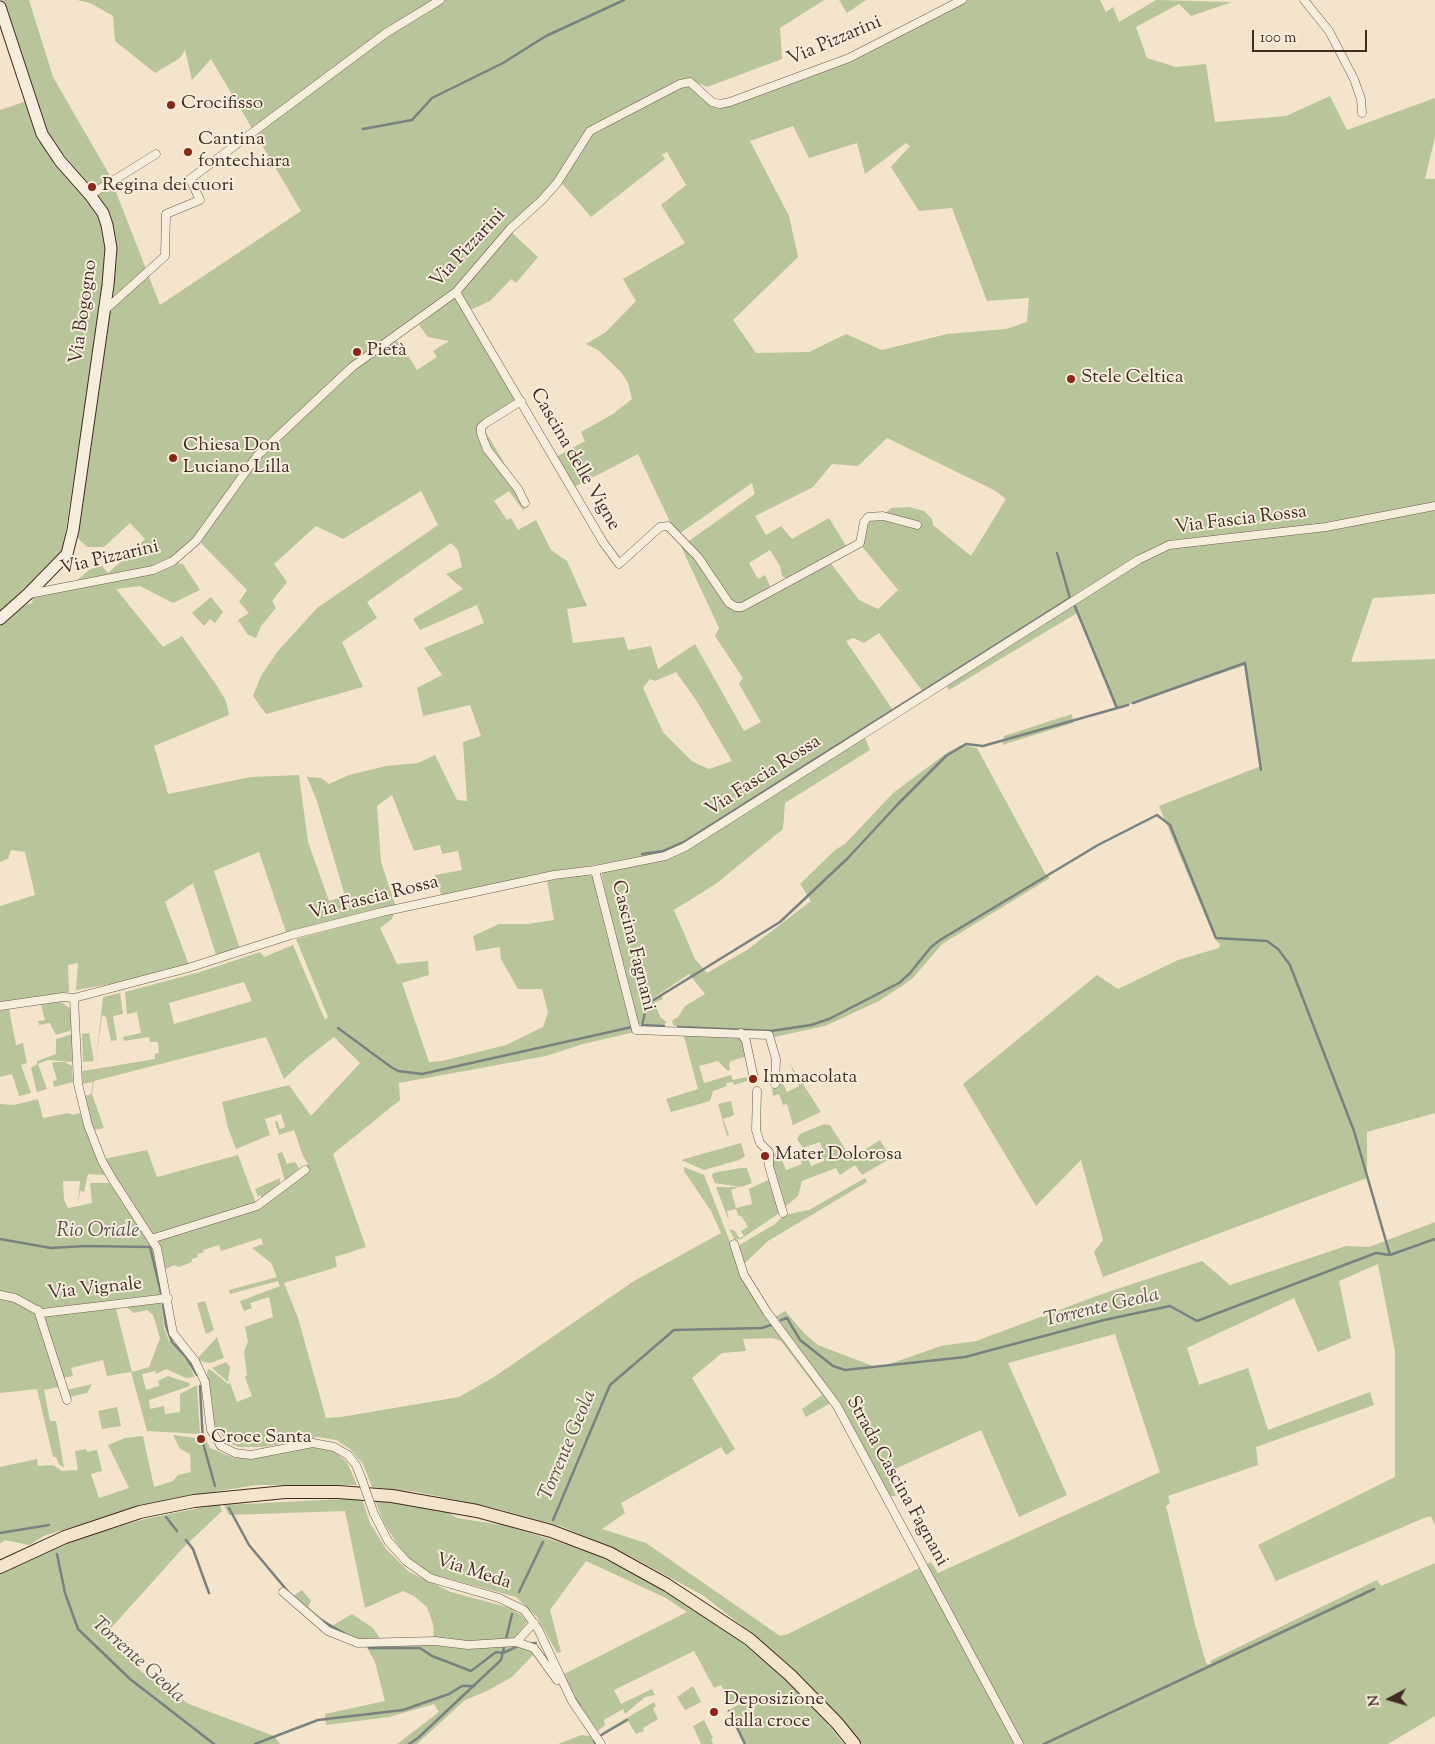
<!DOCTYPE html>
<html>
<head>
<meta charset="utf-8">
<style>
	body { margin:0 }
	#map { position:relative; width:1435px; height:1744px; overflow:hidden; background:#f3e4cb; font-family:"Sorts Mill Goudy",serif }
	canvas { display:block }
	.north { position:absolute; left:1365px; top:1674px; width:50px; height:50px; -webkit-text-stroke:4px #f7eddd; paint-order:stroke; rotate:264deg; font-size:14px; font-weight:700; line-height:20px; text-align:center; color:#412b22 }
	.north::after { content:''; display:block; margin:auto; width:18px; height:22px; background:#412b22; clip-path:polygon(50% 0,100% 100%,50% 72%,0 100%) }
	.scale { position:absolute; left:1252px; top:30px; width:115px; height:22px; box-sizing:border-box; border:2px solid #412b22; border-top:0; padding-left:6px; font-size:15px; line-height:18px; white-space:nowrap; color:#412b22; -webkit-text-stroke:4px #f7eddd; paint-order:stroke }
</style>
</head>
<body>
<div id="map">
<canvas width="1435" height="1744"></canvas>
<div class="north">N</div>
<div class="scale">100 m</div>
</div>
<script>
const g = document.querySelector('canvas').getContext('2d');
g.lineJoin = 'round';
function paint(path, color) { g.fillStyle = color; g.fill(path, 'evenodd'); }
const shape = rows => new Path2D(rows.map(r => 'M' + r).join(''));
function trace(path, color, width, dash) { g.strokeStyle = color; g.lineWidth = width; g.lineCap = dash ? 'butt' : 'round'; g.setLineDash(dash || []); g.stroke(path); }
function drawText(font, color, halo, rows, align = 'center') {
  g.font = font + ' "Sorts Mill Goudy",serif'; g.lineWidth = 4; g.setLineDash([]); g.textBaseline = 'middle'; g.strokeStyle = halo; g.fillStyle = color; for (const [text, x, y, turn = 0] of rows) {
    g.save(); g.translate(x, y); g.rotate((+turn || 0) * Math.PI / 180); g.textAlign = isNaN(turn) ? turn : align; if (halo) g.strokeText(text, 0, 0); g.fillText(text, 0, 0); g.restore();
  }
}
paint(shape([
	[1,0,29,0,53,77,109,174,160,305,301,211,211,59,192,80,185,50,180,58,155,73,115,41,113,16,90,3,77,0,824,0,780,28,782,59,707,87,691,80,590,131,557,180,541,198,520,214,455,291,352,365,256,456,193,540,171,559,153,567,73,584,90,569,102,566,108,573,145,539,130,523,104,547,87,547,75,535,111,289,102,205,51,138,36,105],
	[839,0,866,0,847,13],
	[965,0,1100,0,1106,12,1113,7,1119,22,1156,0,1232,2,1191,16,1179,4,1136,27,1147,58,1176,67,1206,64,1215,122,1286,116,1330,96,1347,130,1435,98,1435,137,1425,179,1435,179,1435,594,1373,598,1351,662,1435,659,1435,1113,1367,1132,1367,1178,1103,1277,1094,1252,1103,1240,1081,1160,1036,1206,963,1084,1097,975,1118,989,1178,960,1219,948,1220,944,1215,939,1159,806,1261,766,1246,665,1116,709,1077,613,949,690,945,684,923,692,879,633,864,643,853,638,846,641,893,710,684,844,664,853,554,872,442,897,435,875,462,870,458,851,442,854,440,845,414,851,392,795,377,806,381,862,396,907,286,932,259,852,214,871,240,949,216,955,193,883,165,902,189,965,116,983,76,990,78,963,68,965,69,992,0,1003,0,906,35,895,25,852,11,850,8,859,0,862,0,626,23,606,32,603,33,598,174,563,183,564,200,590,173,603,140,586,116,589,163,647,182,636,217,686,226,701,229,715,154,746,168,794,251,777,299,775,308,842,329,901,345,896,317,801,307,777,321,778,329,784,349,775,386,766,418,763,435,755,457,800,467,801,463,742,481,736,470,705,423,716,417,688,442,675,424,648,484,623,477,605,420,630,413,619,463,589,446,574,462,567,458,550,451,543,367,602,377,618,342,642,363,687,266,714,253,696,261,676,277,652,317,608,438,525,421,491,343,539,316,526,274,564,287,582,272,601,276,608,261,626,256,638,248,635,238,620,249,613,239,602,247,590,199,541,254,463,354,371,394,341,400,342,417,370,437,357,433,351,449,341,428,337,419,325,455,297,517,400,484,429,529,505,523,510,509,491,494,501,507,520,511,518,518,530,536,520,551,550,567,561,587,606,567,609,573,643,624,637,628,650,651,646,658,669,695,644,744,731,761,722,739,684,743,678,715,636,719,628,678,540,697,559,736,610,829,561,859,600,878,609,898,590,860,544,866,522,883,515,891,508,909,507,924,511,932,519,933,525,971,556,1006,499,994,490,887,438,858,466,832,464,813,487,755,516,766,535,781,526,792,539,829,518,848,549,787,579,782,576,780,566,770,550,749,563,758,579,765,575,771,588,743,604,731,602,686,543,755,494,752,483,679,534,672,526,638,454,574,487,556,457,585,441,581,432,613,414,632,399,628,383,621,372,598,350,586,344,606,332,636,301,623,279,685,243,661,205,686,185,667,152,662,154,665,159,591,217,559,180,591,131,682,86,690,85,704,97,732,104,839,66],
	[793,126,809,158,857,143,865,174,906,143,910,146,891,167,919,211,952,208,987,301,1029,298,1027,322,1006,329,947,334,882,350,846,334,809,352,756,353,733,320,798,257,789,216,750,141],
	[676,672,696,700,732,761,709,769,693,762,663,732,643,688,650,679,655,681],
	[27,101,100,218,107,249,94,380,78,450,63,548,54,565,0,616,0,110],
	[511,232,538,257,516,283,511,279,490,301,470,310,460,293],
	[211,597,223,612,215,623,210,619,204,626,192,613],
	[1072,714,1073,723,1002,745,1004,736],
	[864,735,870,750,785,803,783,829,717,883,674,910,695,959,707,973,747,950,811,901,800,884,835,850,845,844,893,793,948,752,962,745,977,748,1046,875,1050,878,942,944,913,978,905,984,879,1001,825,1026,774,1037,773,1032,674,1026,672,1022,674,1019,678,1017,685,1006,705,994,689,974,646,1003,641,1024,638,1024,611,924,601,870,665,858],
	[585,874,594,876,635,1032,583,1044,546,1056,399,1083,400,1100,333,1154,366,1247,335,1257,337,1267,284,1283,298,1318,326,1418,341,1417,459,1397,494,1377,634,1281,721,1233,711,1211,684,1171,684,1167,704,1175,748,1288,764,1314,773,1318,785,1311,805,1334,818,1345,878,1368,941,1346,976,1341,1102,1294,1202,1261,1230,1285,1346,1246,1369,1247,1435,1222,1435,1526,1431,1516,1424,1518,1276,1581,1258,1545,1395,1477,1395,1351,1378,1264,1339,1281,1351,1338,1318,1352,1294,1298,1187,1348,1199,1385,1248,1368,1268,1430,1370,1392,1374,1405,1256,1447,1258,1465,1168,1496,1170,1503,1166,1506,1196,1628,1206,1663,1211,1665,1210,1661,1377,1580,1381,1586,1435,1563,1435,1716,1388,1744,862,1744,842,1719,751,1633,704,1596,630,1556,563,1527,495,1508,417,1492,372,1487,363,1464,350,1449,336,1440,318,1437,264,1447,239,1447,228,1443,214,1424,207,1373,208,1369,211,1370,228,1384,230,1383,237,1402,252,1396,245,1377,247,1375,244,1351,248,1342,245,1327,273,1317,269,1297,250,1303,252,1308,244,1311,240,1301,280,1286,278,1281,230,1294,229,1290,277,1277,271,1263,252,1248,263,1244,261,1238,221,1251,219,1245,203,1250,204,1252,197,1254,198,1257,192,1259,192,1262,179,1267,174,1265,164,1270,155,1239,259,1206,305,1167,308,1164,303,1156,294,1130,279,1135,275,1122,277,1121,280,1129,285,1127,281,1114,265,1119,270,1135,236,1149,228,1128,222,1102,289,1085,311,1116,360,1063,334,1037,303,1061,284,1079,266,1037,94,1081,92,1094,104,1128,94,1130,90,1117,87,1131,105,1175,88,1174,84,1192,80,1191,78,1206,92,1203,90,1183,109,1183,128,1207,152,1245,164,1293,161,1296,43,1310,28,1301,0,1292,0,1104,14,1105,38,1099,43,1118,69,1113,72,1115,80,1113,86,1129,84,1096,91,1094,93,1082,83,1084,82,1071,95,1069,103,997,120,993,123,1014,113,1016,117,1040,111,1041,106,1017,102,1015,95,1069,155,1059,155,1054,159,1053,158,1042,150,1042,149,1037,124,1041,123,1037,141,1033,137,1012,127,1014,125,992,200,972,260,952,264,957,293,945,325,1020,328,1017,296,939,394,913,392,919,380,928,397,964,428,961,429,975,402,983,429,1062,442,1061,506,1045,543,1027,548,1012,542,989,518,989,501,959,500,947,476,951,473,936,499,924,528,924,554,920,547,881],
	[244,982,252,1001,174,1024,169,1003],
	[63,1181,80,1181,78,1206,68,1208,64,1200],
	[1115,1334,1160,1472,938,1573,931,1562,788,1634,780,1636,646,1543,602,1529,625,1513,621,1503,721,1447,726,1455,735,1449,692,1378,722,1353,746,1351,743,1339,773,1338,781,1341,822,1395,802,1409,806,1417,838,1399,890,1496,896,1496,886,1473,981,1430,1019,1517,1067,1495,1008,1363],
	[661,995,663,999,654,1003,661,1018,667,1022,664,1025,643,1024,648,1004],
	[61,1002,71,1009,72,1030,56,1035,50,1023,39,1025,38,1021,45,1020,41,1004],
	[9,1009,16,1045,23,1043,27,1063,21,1065,31,1093,19,1096,12,1074,0,1077,0,1011],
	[89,1033,94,1061,83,1062,82,1034],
	[683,1033,741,1037,747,1056,731,1061,729,1064,730,1070,728,1071,718,1061,699,1066,704,1083,731,1075,733,1080,747,1077,754,1079,734,1085,733,1082,726,1083,727,1086,713,1091,710,1101,671,1112,666,1099,698,1089],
	[72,1034,73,1060,71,1062,48,1060,38,1064,47,1089,37,1092,31,1068,37,1064,37,1061,56,1054,56,1039],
	[54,1062,65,1062,72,1066,73,1082,54,1087,53,1081,57,1080,52,1063],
	[790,1064,821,1112,793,1125,787,1104,783,1105,779,1094,773,1096,772,1088,782,1082,787,1092,799,1086],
	[731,1101,734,1115,723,1119,729,1135,727,1136,718,1104],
	[824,1124,830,1125,849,1155,857,1155,880,1140,891,1158,862,1175,855,1165,840,1175,836,1168,802,1181,798,1196,785,1207,771,1161,773,1160,772,1155,778,1151,786,1170,802,1164,799,1157,806,1153,811,1166,824,1161,821,1155,824,1152,820,1142,803,1148,797,1139,800,1134],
	[741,1143,745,1156,739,1160,704,1170,681,1160],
	[147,1150,157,1177,238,1155,257,1206,154,1237,104,1159],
	[282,1152,287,1164,295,1162,299,1168,285,1181,277,1154],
	[741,1168,747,1168,752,1183,741,1187,715,1183,712,1176,713,1173],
	[280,1178,280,1185,263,1199,260,1195,258,1197,255,1189],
	[865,1178,867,1182,768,1241,743,1265,736,1247,775,1224,784,1215,809,1210],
	[770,1179,779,1208,778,1214,741,1239,735,1240,729,1229,735,1231,739,1238,744,1236,741,1231,748,1227,742,1217,738,1215,736,1209,727,1211,729,1221,716,1187,739,1187,731,1190,736,1208,752,1204,749,1189],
	[0,1297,16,1302,36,1313,59,1387,44,1390,50,1421,56,1421,64,1468,59,1464,56,1457,53,1457,37,1389,0,1393],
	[161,1300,164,1328,169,1341,184,1355,195,1377,186,1378,166,1369,156,1374,155,1371,142,1374,146,1390,159,1386,158,1381,168,1376,189,1383,190,1386,149,1400,150,1409,164,1406,165,1414,180,1412,180,1394,197,1385,200,1434,147,1431,131,1372,107,1376,103,1360,71,1368,73,1376,62,1378,42,1316,115,1305,132,1372,149,1367,160,1338,153,1315,147,1310,134,1313,124,1305],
	[205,1301,214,1330,206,1334,197,1303],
	[217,1337,224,1358,210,1363,199,1361,198,1358],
	[226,1362,230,1367,228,1382,212,1368],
	[92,1384,87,1393,69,1397,66,1390],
	[117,1407,121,1426,102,1429,98,1411],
	[173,1435,196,1438,198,1442,206,1440,210,1448,234,1458,246,1458,314,1446,330,1449,347,1462,357,1485,257,1485,186,1496,136,1507,88,1522,44,1536,29,1545,5,1540,0,1544,0,1467,37,1459,38,1466,53,1465,62,1471,78,1470,75,1451,86,1449,87,1452,97,1450,102,1471,91,1474,99,1498,129,1488,108,1445,125,1438,143,1436,154,1487,173,1481,178,1475,191,1472,190,1454,180,1449],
	[344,1499,362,1499,370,1523,386,1549,409,1572,451,1592,510,1608,521,1615,527,1622,514,1640,529,1649,533,1655,512,1677,487,1691,465,1700,417,1744,397,1744,439,1712,434,1704,389,1717,326,1725,325,1714,385,1701,375,1662,365,1644,331,1629,291,1597,302,1590,311,1601,308,1607,332,1626,352,1614,373,1628,381,1640,434,1639,433,1624,427,1607,414,1596,403,1591,365,1608,345,1511,229,1515,224,1505],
	[375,1500,446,1511,457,1518,508,1526,590,1552,622,1568,666,1591,730,1633,780,1674,823,1718,844,1744,744,1744,727,1711,740,1704,737,1699,730,1702,721,1685,714,1688,694,1651,614,1690,621,1704,652,1689,655,1695,645,1697,625,1714,623,1709,604,1720,605,1725,598,1731,576,1700,564,1674,687,1612,666,1598,586,1561,550,1610,561,1652,557,1653,537,1617,516,1597,432,1574,409,1558,395,1541,383,1521],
	[219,1504,222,1511,182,1549,104,1636,142,1672,189,1704,274,1736,280,1744,0,1744,0,1572,66,1542,145,1519],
	[693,1686,701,1702,685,1710,677,1697],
	[654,1702,656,1706,653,1709,658,1719,643,1728,644,1731,636,1734,628,1721,602,1735,601,1733],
	[704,1720,713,1738,711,1739,713,1744,701,1744,693,1726],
	[581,1735,591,1736,597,1744,558,1744]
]), '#b8c59a');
trace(shape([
	[363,129,412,120,432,98,503,63,546,36,624,0],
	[1074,604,1117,708],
	[1133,703,1245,663,1261,770],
	[642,854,663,851,684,842,1070,598,1057,553],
	[664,1026,642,1025,647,1004,780,922,848,858,897,805,946,756,966,744,983,746,1128,705],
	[678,1027,771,1031,811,1025,829,1019,899,983,910,973,931,947,940,940,1098,845,1157,815,1170,825,1216,938,1267,941,1278,949,1290,965,1354,1131,1390,1255],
	[338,1028,391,1067,398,1071,422,1074,632,1027],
	[0,1239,51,1248,85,1246,150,1247,161,1293],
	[163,1305,166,1326,172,1342,186,1357,197,1375],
	[781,1320,787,1318,800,1340,833,1366,845,1370,965,1357,1104,1320,1170,1306,1197,1321,1376,1253,1390,1255,1435,1239],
	[200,1386,203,1443,215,1486],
	[229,1508,249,1545,290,1594],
	[166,1517,177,1531],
	[553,1520,610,1385,674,1330,762,1328,771,1325],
	[0,1533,49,1525],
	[186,1540,193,1549,209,1593],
	[57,1554,65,1593,78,1629,130,1679,214,1744],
	[519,1592,543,1542],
	[321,1620,347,1635],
	[527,1644,536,1643],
	[369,1648,420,1648,432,1656,471,1671,496,1652,503,1653,516,1647],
	[575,1699,580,1706],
	[729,1711,745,1744],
	[598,1737,627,1720],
	[594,1741,596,1744],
	[255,1744,318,1720,403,1710,449,1694,462,1686,474,1686],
	[409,1744,418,1738,501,1660,512,1614],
	[1044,1744,1374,1589]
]), '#798281', 2.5);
const minor = shape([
	[1304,0,1329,31,1354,79,1361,99,1362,113],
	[90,195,156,154],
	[456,292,603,542,619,564,660,527,668,526,698,557,729,603,736,607,742,607,860,543,864,522,868,517,883,516,917,525],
	[105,310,165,256,166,214,200,200,190,179,386,33,440,0],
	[521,401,486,423,481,427,481,433,487,449,518,489,525,503],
	[29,594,153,570,173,561,196,541,257,456,352,367,456,292,510,229,542,200,557,183,590,131,680,84,690,82,712,102,720,104,730,102,849,58,962,0],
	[595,870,636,1030,769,1035,776,1059,775,1084],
	[74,998,78,1084,88,1125,102,1161,113,1180,157,1248,173,1333,195,1361,205,1382,211,1430,221,1446,235,1453,251,1455,313,1443,334,1447,348,1455,356,1465,362,1480],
	[0,1006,63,997,74,998,188,968,291,935,382,912,554,875,595,870,665,856,685,847,1138,560,1169,545,1326,527,1435,506],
	[741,1033,746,1041,754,1079],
	[757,1091,756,1130,760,1143,769,1152,769,1166,783,1213],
	[151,1239,257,1206,305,1170],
	[734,1244,744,1275,767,1312,837,1406,1019,1744],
	[0,1295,15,1298,42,1313,168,1298],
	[38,1310,67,1400],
	[374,1514,388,1541,406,1561,430,1578,499,1598,524,1610,538,1629,572,1701,601,1744],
	[283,1592,328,1631,358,1643,435,1641,468,1645,516,1642,534,1623],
	[516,1642,534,1648,557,1680]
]);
const secondary = shape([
	[0,7,42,134,60,161,90,195,103,213,107,225,111,248,108,285,73,530,67,554,28,594,0,619]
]);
const trunk = shape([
	[0,1567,65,1537,140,1512,194,1501,285,1492,338,1492,392,1496,477,1511,551,1531,609,1553,667,1585,749,1639,790,1675,837,1723,854,1744]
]);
trace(minor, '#6e594c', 9);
trace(secondary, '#412b22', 13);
trace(trunk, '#412b22', 14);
trace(minor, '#f7eddd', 8);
trace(secondary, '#f7eddd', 11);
trace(trunk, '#f3e4cb', 12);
const minorBridge = shape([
	[362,1480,374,1514]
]);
trace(minorBridge, '#6e594c', 9, []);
trace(minorBridge, '#f7eddd', 8);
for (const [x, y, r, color] of [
	[171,105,5,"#8f2418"],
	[188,152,5,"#8f2418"],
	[92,187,5,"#8f2418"],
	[357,352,5,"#8f2418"],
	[1071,379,5,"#8f2418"],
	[173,458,5,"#8f2418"],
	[753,1079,5,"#8f2418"],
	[765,1156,5,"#8f2418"],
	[201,1439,5,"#8f2418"],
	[714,1712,5,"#8f2418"]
]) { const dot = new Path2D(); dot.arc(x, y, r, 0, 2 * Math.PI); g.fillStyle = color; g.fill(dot); trace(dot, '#f7eddd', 2); }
drawText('19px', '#412b22', '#f7eddd', [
	["Via Pizzarini",835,42,-23],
	["Via Pizzarini",469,249,-47],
	["Via Bogogno",85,312,-82],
	["Cascina delle Vigne",574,460,60],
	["Via Fascia Rossa",1241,521,-7],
	["Via Pizzarini",110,559,-13],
	["Via Fascia Rossa",764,777,-33],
	["Via Fascia Rossa",374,899,-14],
	["Cascina Fagnani",632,946,76],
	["Via Vignale",95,1290,-6],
	["Strada Cascina Fagnani",896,1482,61],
	["Via Meda",473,1573,18]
]);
drawText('19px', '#412b22', '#f7eddd', [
	["Crocifisso",181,105],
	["Cantina",198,141],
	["fontechiara",198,163],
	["Regina dei cuori",102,187],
	["Pietà",367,352],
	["Stele Celtica",1081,379],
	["Chiesa Don",183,447],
	["Luciano Lilla",183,469],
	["Immacolata",763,1079],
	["Mater Dolorosa",775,1156],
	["Croce Santa",211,1439],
	["Deposizione",724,1701],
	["dalla croce",724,1723]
], 'left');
drawText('italic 20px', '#584f4a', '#f7eddd', [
	["Rio Oriale",98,1233],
	["Torrente Geola",1102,1309,-13],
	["Torrente Geola",569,1446,-67],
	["Torrente Geola",137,1661,42]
]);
</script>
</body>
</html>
